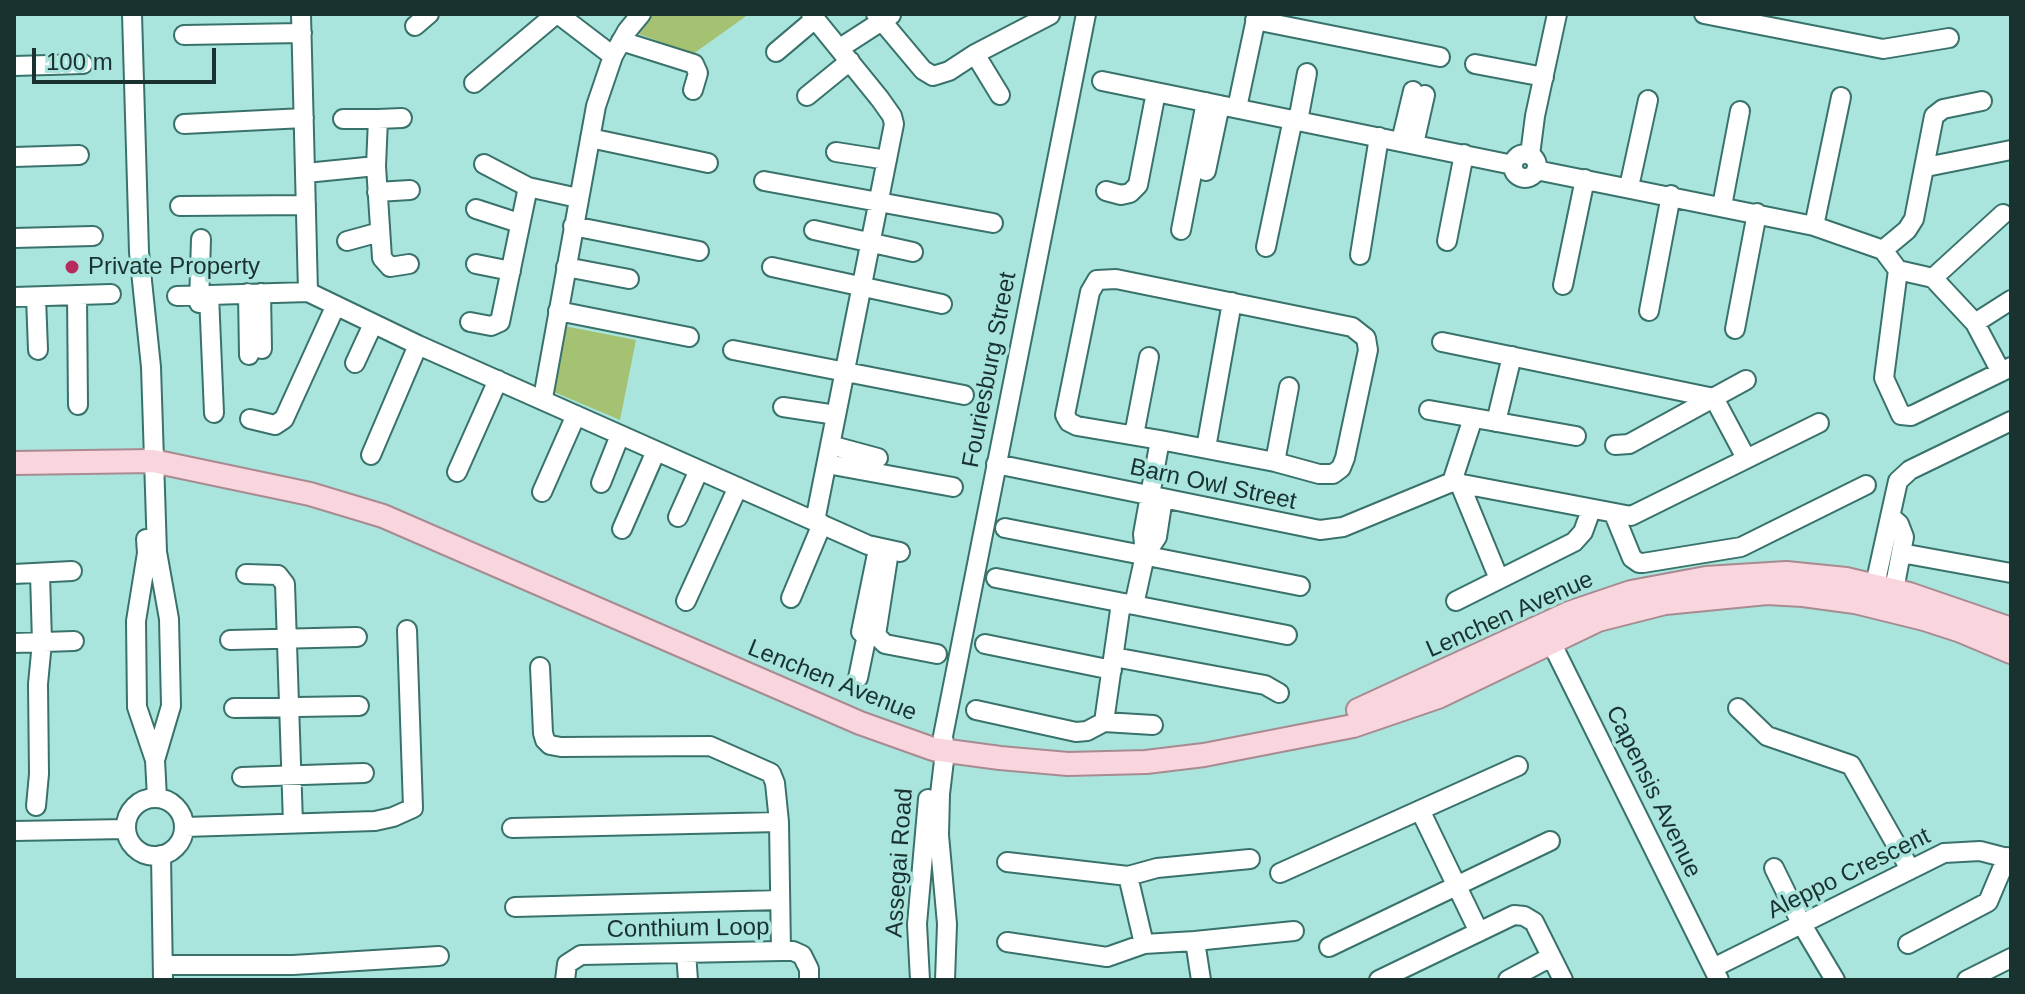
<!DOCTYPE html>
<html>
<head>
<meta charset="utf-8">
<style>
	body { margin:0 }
	#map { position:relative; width:2025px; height:994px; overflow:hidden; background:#a9e5dd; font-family:Arial,sans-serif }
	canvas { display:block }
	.frame { position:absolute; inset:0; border:16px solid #1a322f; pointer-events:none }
	.scale { position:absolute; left:32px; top:48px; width:184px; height:36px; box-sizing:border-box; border:4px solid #1a322f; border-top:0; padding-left:10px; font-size:24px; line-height:28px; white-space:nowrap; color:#1a322f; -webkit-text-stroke:6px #a9e5dd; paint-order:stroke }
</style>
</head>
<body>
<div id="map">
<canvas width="2025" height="994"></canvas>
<div class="frame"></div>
<div class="scale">100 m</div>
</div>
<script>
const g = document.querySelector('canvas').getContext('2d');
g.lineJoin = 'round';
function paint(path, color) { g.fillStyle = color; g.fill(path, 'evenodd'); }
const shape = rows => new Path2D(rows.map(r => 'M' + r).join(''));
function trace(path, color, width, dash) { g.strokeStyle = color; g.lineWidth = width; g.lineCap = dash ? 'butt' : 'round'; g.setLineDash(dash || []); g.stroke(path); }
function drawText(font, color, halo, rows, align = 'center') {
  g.font = font + ' Arial,sans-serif'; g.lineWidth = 7; g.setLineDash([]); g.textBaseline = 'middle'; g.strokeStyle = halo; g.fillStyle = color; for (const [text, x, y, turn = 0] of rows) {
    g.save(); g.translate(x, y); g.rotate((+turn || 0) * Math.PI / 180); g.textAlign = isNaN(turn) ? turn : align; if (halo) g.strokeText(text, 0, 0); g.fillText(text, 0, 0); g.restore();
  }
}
paint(shape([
	[652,14,749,14,693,54,636,33],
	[564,326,636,340,620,420,554,392]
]), '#a5c272');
const minor = shape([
	[132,14,139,252,151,367,157,552,169,619,171,706,155,760,157,798],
	[301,14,308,292],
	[558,14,613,56],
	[811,14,880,99,892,116,894,124,815,521],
	[876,14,923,70,933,76,949,71,975,54,1050,15],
	[1704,14,1883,49,1949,38],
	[1255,20,1440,57],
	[415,26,429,14],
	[184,35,302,33],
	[621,41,694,64,698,73,693,90],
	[840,48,891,15],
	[776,52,815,19],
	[975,54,1000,95],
	[1475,64,1544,77],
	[14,66,83,64],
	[1102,81,1513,165],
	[474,83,556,14],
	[807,96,850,61],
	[1237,108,1257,14],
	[343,119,378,119],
	[1298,121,1307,73],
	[184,124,304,118],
	[590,138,708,163],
	[1401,141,1413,91],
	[1414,144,1425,95],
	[836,152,887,160],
	'1513 166a12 12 0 1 1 24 0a12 12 0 1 1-24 0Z',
	[1530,155,1535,116,1557,14],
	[14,157,79,155],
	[484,164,528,187,578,198],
	[376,166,378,119,402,118],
	[1926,167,2011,150],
	[1536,170,1814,226,1883,250,1898,270,1933,278,2003,214],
	[1206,171,1220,105],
	[306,173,376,166,382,258,390,267,409,264],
	[764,181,993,223],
	[1629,187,1648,100],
	[1106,191,1121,195,1130,193,1138,185,1156,92],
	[377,192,410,190],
	[180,206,306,205],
	[1722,206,1740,111],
	[476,209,519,223],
	[573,226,699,251],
	[1814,226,1841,97],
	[814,230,913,252],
	[1181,230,1206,102],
	[14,238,93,236],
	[347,241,380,232],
	[1447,241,1464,154],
	[1266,247,1293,119],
	[1883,250,1907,230,1914,219,1934,116,1943,109,1982,101],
	[1360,255,1379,137],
	[476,264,511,271],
	[566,267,629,279],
	[772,267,942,304],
	[1898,270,1884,378,1901,415,1911,416,2011,367],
	[1933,278,1975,323],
	[1563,285,1585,179],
	[248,293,249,355],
	[261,293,262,349],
	[77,295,78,405],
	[209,295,214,413],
	[177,296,308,292,418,345,868,545,900,552],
	[14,297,111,294],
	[36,297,38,350],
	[199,303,201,239],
	[558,311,689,337],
	[1649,311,1671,195],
	[470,322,491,326,500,322,528,187],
	[1735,329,1757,213],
	[1442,342,1714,398,1746,458],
	[733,350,964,395],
	[355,363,373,324],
	[2001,372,1975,323,2011,300],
	[543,398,596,106,613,56,627,31,641,14],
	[783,407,836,415],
	[1429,410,1576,436],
	[250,419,275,425,284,419,335,307],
	[1496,422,1512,356],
	[1134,435,1149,357],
	[830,445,878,458],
	[1615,445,1629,444,1746,380],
	[1206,448,1232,302],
	[371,455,418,345],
	[1275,462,1289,387],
	[827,464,953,487],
	[996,464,1320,530,1343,527,1452,482,1631,516,1819,423],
	[457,472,498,380],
	[1452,482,1473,418],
	[1459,482,1499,579],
	[601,483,620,435],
	[542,492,576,415],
	[1614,514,1632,558,1639,563,1643,563,1741,547,1866,485],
	[678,517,699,470],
	[1005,528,1300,586],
	[622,529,656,451],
	[146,539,147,553,136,621,137,707,155,760],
	[889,551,876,635,885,644,937,654],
	[1901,553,2011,573],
	[1145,555,1157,537,1163,498],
	[14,574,72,571],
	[246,574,278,575,285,584,293,823],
	[996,578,1287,635],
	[1882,595,1894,590,1904,537,1899,524,1890,516],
	[1884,596,1875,585,1898,481,1910,470,2011,421],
	[791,598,822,524],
	[686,601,738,487],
	[1456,601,1574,542,1583,532,1591,510],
	[1134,605,1145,555,1143,534,1160,440,1275,462,1319,474,1333,474,1341,468,1345,458,1368,350,1366,338,1352,327,1116,279,1097,280,1090,292,1065,415,1069,422,1077,426,1160,440],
	[861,632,878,549],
	[1546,632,1719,980],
	[230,640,357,637],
	[14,643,74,641],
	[985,644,1112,670],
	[1114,657,1265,685,1279,693],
	[540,667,543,733,545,740,550,745,561,747,710,746,771,773,775,783,779,822,781,951],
	[858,678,870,620],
	[234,708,359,706],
	[1738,708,1767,736,1851,765,1910,869],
	[976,710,1076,732,1087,731,1104,722,1121,603],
	[1104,722,1153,725],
	[242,777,364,773],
	'126 827a29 29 0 1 1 58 0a29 29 0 1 1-58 0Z',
	[36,806,39,774,38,684,42,642,40,574],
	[1420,810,1479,932],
	[185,827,375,821,393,817,413,808,407,630],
	[512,828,779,822],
	[14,831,126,829],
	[161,855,163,980],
	[1007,862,1128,876],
	[1774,868,1801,923,1835,980],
	[1280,873,1518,766],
	[515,907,780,900],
	[1007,942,1107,957,1144,944,1195,941],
	[1144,944,1128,876,1157,868,1250,859],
	[1908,944,1988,902,2007,857],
	[1329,947,1550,841],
	[686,953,688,980],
	[163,965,293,965,439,956],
	[1713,968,1944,853,1980,851,2011,859],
	[565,980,567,964,581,955,781,951,793,951,802,955,809,969,809,980],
	[920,980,917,924,928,799],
	[945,980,947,924,939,835,940,794,945,752,943,736,1086,14],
	[1201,980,1195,941,1294,931],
	[1379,980,1514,915,1524,916,1534,922,1563,980],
	[1508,980,1551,957],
	[1967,980,2011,958]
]);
const major = shape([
	[14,463,153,461,310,494,383,516,860,723,933,749,1000,758,1068,764,1146,762,1204,755,1353,726,1438,697,1598,620,1665,603,1767,593,1803,595,1855,602,1924,619,1961,631,2011,652],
	[1358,710,1569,613,1631,592,1706,578,1786,573,1846,579,1909,594,2011,629]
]);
trace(minor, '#39726b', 22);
trace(major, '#a88a91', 26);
trace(minor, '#fff', 18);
trace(major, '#f9d6dd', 22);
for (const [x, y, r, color] of [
	[72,267,8,"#b82a5c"]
]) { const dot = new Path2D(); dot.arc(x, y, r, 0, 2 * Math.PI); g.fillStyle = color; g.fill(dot); trace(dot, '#a9e5dd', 3); }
drawText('24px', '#1a322f', '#a9e5dd', [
	["Private Property",88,267]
], 'left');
drawText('24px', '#1a322f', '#a9e5dd', [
	["Fouriesburg Street",990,370,-79],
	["Barn Owl Street",1213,485,12],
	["Lenchen Avenue",1510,615,-24],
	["Lenchen Avenue",832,681,22],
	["Capensis Avenue",1653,792,64],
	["Assegai Road",900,863,-86],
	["Aleppo Crescent",1849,874,-26],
	["Conthium Loop",688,929,-1]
]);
</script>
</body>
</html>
